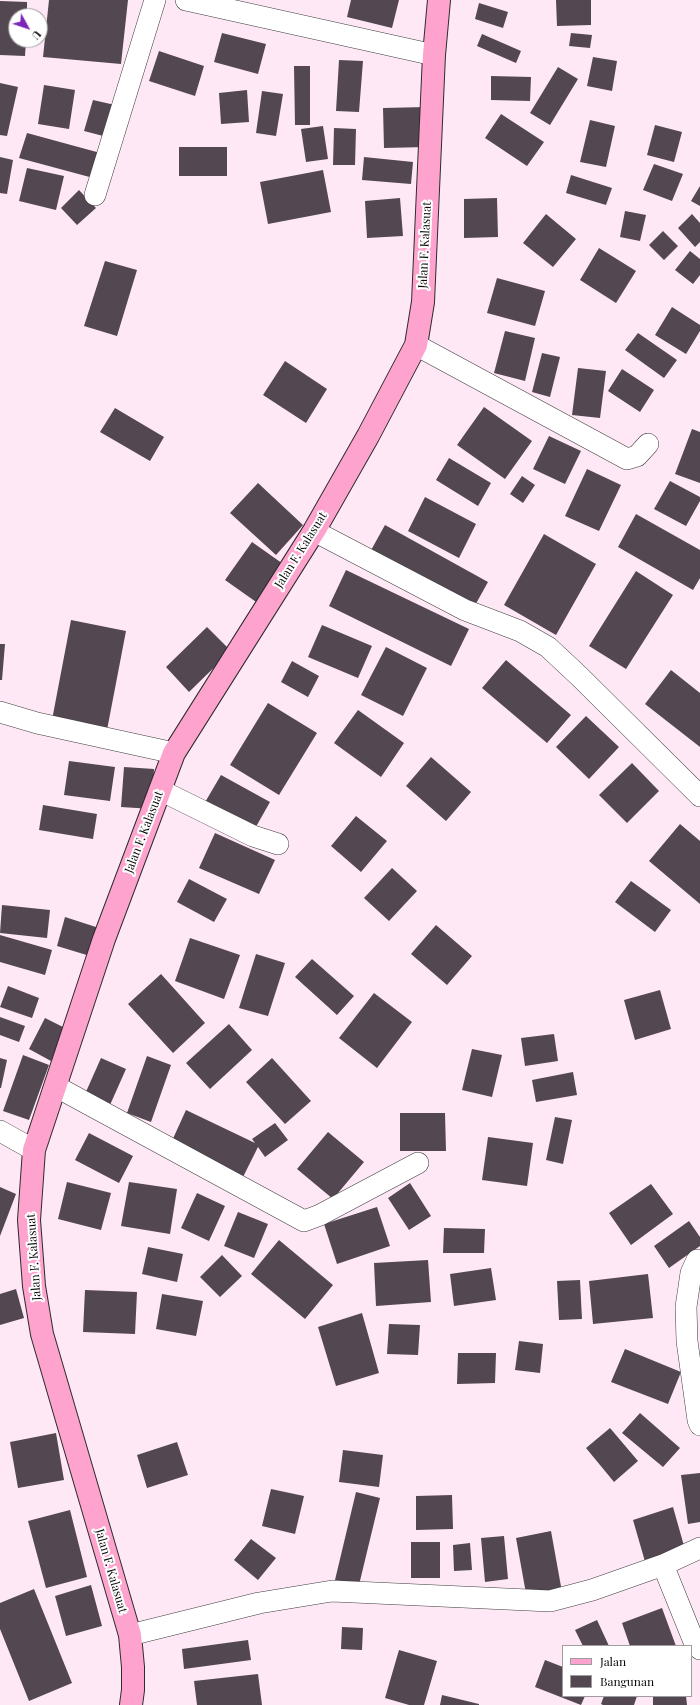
<!DOCTYPE html>
<html>
<head>
<meta charset="utf-8">
<style>
	body { margin:0 }
	#map { position:relative; width:700px; height:1705px; overflow:hidden; background:#ffe8f5; font-family:"Playfair Display",serif }
	canvas { display:block }
	.legend { position:absolute; left:562px; top:1645px; width:130px; height:52px; box-sizing:border-box; background:#fff; border:1px solid #9d9d9d; margin:0; padding:5px 7px; list-style:none; font-size:12px; color:#0a0a0a }
	.legend li { display:flex; align-items:center; gap:8px; height:20px }
	.legend b { width:20px; border:1px solid #9d9d9d }
	.north { position:absolute; left:8px; top:8px; width:40px; height:40px; box-sizing:border-box; background:#fff; border:1px solid #9d9d9d; border-radius:50%; rotate:130deg; font-size:11px; font-weight:700; line-height:16px; text-align:center; color:#0a0a0a }
	.north::after { content:''; display:block; margin:auto; width:14px; height:18px; background:#7c25b7; clip-path:polygon(50% 0,100% 100%,50% 72%,0 100%) }
</style>
</head>
<body>
<div id="map">
<canvas width="700" height="1705"></canvas>
<ul class="legend">
<li><b style="height:5px;background:#fea3ce"></b>Jalan</li>
<li><b style="height:11px;background:#534752"></b>Bangunan</li>
</ul>
<div class="north">U</div>
</div>
<script>
const g = document.querySelector('canvas').getContext('2d');
g.lineJoin = 'round';
function paint(path, color) { g.fillStyle = color; g.fill(path, 'evenodd'); }
const shape = rows => new Path2D(rows.map(r => 'M' + r).join(''));
function trace(path, color, width, dash) { g.strokeStyle = color; g.lineWidth = width; g.lineCap = dash ? 'butt' : 'round'; g.setLineDash(dash || []); g.stroke(path); }
function drawText(font, color, halo, rows, align = 'center') {
  g.font = font + ' "Playfair Display",serif'; g.lineWidth = 4; g.setLineDash([]); g.textBaseline = 'middle'; g.strokeStyle = halo; g.fillStyle = color; for (const [text, x, y, turn = 0] of rows) {
    g.save(); g.translate(x, y); g.rotate((+turn || 0) * Math.PI / 180); g.textAlign = isNaN(turn) ? turn : align; if (halo) g.strokeText(text, 0, 0); g.fillText(text, 0, 0); g.restore();
  }
}
paint(shape([
	[49,0,128,0,121,64,43,57],
	[351,0,399,0,392,28,347,17],
	[556,0,591,0,591,25,557,26],
	[0,1,27,2,27,16,16,16,16,40,26,40,25,56,0,55],
	[479,3,508,12,503,28,475,19],
	[222,33,266,44,258,74,214,62],
	[571,33,592,35,590,48,569,46],
	[482,34,521,51,516,63,477,46],
	[159,51,204,66,195,96,149,81],
	[593,57,617,61,612,91,587,86],
	[339,60,363,61,359,112,336,111],
	[294,66,310,66,310,125,295,125],
	[558,67,578,79,550,125,530,113],
	[491,76,531,77,530,101,491,100],
	[0,83,18,87,7,136,0,135],
	[44,85,75,90,69,129,38,124],
	[247,90,249,122,221,124,219,93],
	[262,91,283,94,276,136,256,133],
	[93,100,115,105,107,137,84,131],
	[426,107,427,147,384,148,383,108],
	[501,114,544,142,527,166,485,138],
	[590,120,615,126,606,167,580,162],
	[655,125,682,132,674,162,647,155],
	[323,126,328,159,306,162,301,129],
	[334,128,356,129,355,165,333,165],
	[27,133,104,154,97,179,19,158],
	[179,147,227,147,227,176,179,176],
	[0,157,13,160,7,194,0,193],
	[364,157,413,162,411,184,362,180],
	[654,164,683,174,672,201,643,190],
	[27,168,64,176,56,210,19,201],
	[323,170,331,212,268,224,260,182],
	[571,175,612,188,606,205,566,193],
	[700,186,700,206,691,201],
	[79,190,96,208,77,225,61,208],
	[400,198,403,236,367,238,365,201],
	[497,198,498,237,464,238,464,199],
	[625,211,646,215,640,241,620,237],
	[546,214,576,239,553,267,523,243],
	[692,214,700,223,700,242,695,247,678,228],
	[663,231,678,246,664,260,649,245],
	[599,248,636,271,616,303,580,280],
	[690,251,700,259,700,275,693,284,675,270],
	[105,261,137,270,117,336,84,326],
	[497,278,545,291,535,326,487,313],
	[672,307,700,325,700,331,686,354,655,335],
	[505,331,535,338,525,381,494,373],
	[638,333,677,360,664,378,625,350],
	[542,353,560,357,550,397,532,392],
	[285,361,327,389,306,423,263,395],
	[578,368,606,371,600,418,572,415],
	[622,369,654,390,640,412,608,391],
	[484,407,532,441,505,479,457,445],
	[115,408,164,437,150,461,100,432],
	[692,429,700,432,700,483,675,474],
	[549,436,581,451,565,484,533,469],
	[449,458,491,483,478,506,436,480],
	[587,469,621,485,599,531,565,516],
	[522,476,535,485,523,503,510,494],
	[670,481,700,497,700,501,686,526,654,509],
	[258,483,303,525,276,555,230,513],
	[425,497,476,524,459,558,408,531],
	[636,514,700,550,700,578,693,590,618,547],
	[385,525,488,582,473,609,370,552],
	[544,534,596,564,556,635,504,605],
	[252,542,286,566,259,604,225,580],
	[346,570,469,629,451,666,329,606],
	[636,571,673,595,626,669,589,646],
	[71,620,126,631,107,730,52,720],
	[322,625,372,646,358,678,308,657],
	[207,627,231,651,189,692,166,667],
	[0,644,5,644,2,680,0,680],
	[386,647,427,668,403,716,361,695],
	[506,660,571,715,547,743,482,688],
	[292,661,319,676,308,697,281,682],
	[671,670,700,693,700,747,645,704],
	[268,703,317,733,279,795,230,765],
	[358,710,404,743,381,777,334,743],
	[586,716,619,747,589,779,556,747],
	[431,757,471,792,446,821,406,786],
	[69,761,115,767,110,801,64,795],
	[632,763,659,791,627,823,599,795],
	[124,767,154,769,152,809,121,807],
	[221,775,270,802,253,832,204,804],
	[43,805,97,814,93,839,39,830],
	[356,816,387,841,361,872,331,846],
	[680,824,700,841,700,904,649,861],
	[215,833,275,860,259,894,199,868],
	[392,868,417,891,389,921,364,898],
	[189,879,227,899,214,922,177,902],
	[631,881,671,910,655,932,615,902],
	[2,905,50,910,47,938,0,933],
	[65,917,99,928,90,956,57,946],
	[436,925,472,956,447,985,411,954],
	[0,935,52,950,45,975,0,962],
	[190,938,240,955,224,999,175,981],
	[256,954,285,963,268,1016,239,1008],
	[312,959,354,996,337,1015,295,977],
	[161,974,205,1023,173,1053,128,1004],
	[8,986,39,998,32,1018,0,1007],
	[660,990,671,1029,635,1040,624,1000],
	[374,993,412,1022,377,1068,339,1038],
	[0,1017,25,1026,19,1042,0,1035],
	[45,1018,67,1029,51,1061,29,1049],
	[229,1024,252,1050,210,1089,186,1063],
	[554,1034,558,1061,525,1066,521,1038],
	[472,1049,502,1055,492,1097,462,1090],
	[23,1055,49,1065,29,1120,3,1111],
	[147,1056,171,1065,151,1122,127,1113],
	[0,1058,7,1060,1,1088,0,1088],
	[101,1058,126,1069,110,1105,85,1094],
	[272,1058,311,1101,285,1124,246,1082],
	[573,1072,577,1095,536,1102,532,1080],
	[186,1110,255,1143,252,1139,275,1123,288,1140,265,1157,258,1147,243,1177,171,1143],
	[400,1113,445,1113,446,1151,400,1151],
	[555,1117,572,1120,563,1164,546,1160],
	[328,1132,364,1162,333,1199,297,1169],
	[89,1133,133,1156,119,1183,75,1160],
	[488,1137,533,1143,527,1186,482,1180],
	[67,1182,111,1193,101,1230,58,1219],
	[129,1182,177,1189,170,1234,121,1226],
	[410,1183,431,1216,409,1230,388,1198],
	[651,1184,673,1214,631,1245,609,1213],
	[0,1187,16,1194,0,1236],
	[197,1193,225,1206,209,1241,181,1228],
	[377,1207,390,1246,337,1264,324,1224],
	[238,1212,268,1224,254,1258,224,1246],
	[689,1221,700,1237,700,1246,669,1268,654,1246],
	[444,1228,485,1229,484,1253,443,1253],
	[279,1240,333,1285,305,1319,251,1274],
	[148,1247,183,1254,177,1282,142,1274],
	[222,1255,242,1276,220,1297,200,1277],
	[428,1260,431,1302,376,1306,374,1263],
	[491,1268,496,1300,454,1306,450,1274],
	[648,1274,653,1318,593,1324,589,1281],
	[580,1280,582,1319,559,1320,557,1281],
	[16,1289,24,1318,0,1325,0,1294],
	[85,1290,137,1292,135,1334,83,1332],
	[162,1294,203,1301,196,1336,156,1329],
	[362,1313,379,1373,336,1386,318,1327],
	[389,1324,420,1325,418,1355,387,1354],
	[519,1341,543,1344,540,1373,515,1370],
	[625,1349,681,1372,668,1404,611,1382],
	[458,1353,496,1353,495,1383,457,1384],
	[640,1413,680,1448,663,1467,622,1433],
	[610,1428,638,1461,614,1482,586,1448],
	[56,1433,64,1480,18,1488,10,1442],
	[177,1442,188,1475,147,1488,137,1455],
	[343,1450,383,1455,379,1487,339,1482],
	[700,1473,700,1522,688,1524,681,1475],
	[271,1489,304,1496,295,1534,262,1526],
	[356,1492,380,1498,359,1585,335,1580],
	[452,1495,453,1529,416,1530,416,1496],
	[673,1507,686,1553,646,1565,633,1520],
	[70,1510,87,1577,46,1588,28,1521],
	[551,1531,562,1592,527,1599,516,1538],
	[504,1536,508,1579,485,1582,481,1538],
	[251,1539,276,1558,258,1580,234,1560],
	[411,1542,440,1542,440,1578,411,1578],
	[470,1543,472,1570,454,1571,453,1545],
	[91,1585,102,1626,66,1636,55,1596],
	[34,1589,72,1683,29,1701,0,1629,0,1603],
	[662,1608,676,1646,630,1646,622,1623],
	[597,1620,609,1646,583,1646,575,1630],
	[342,1627,363,1628,362,1650,341,1649],
	[248,1640,251,1660,184,1669,182,1649],
	[399,1650,437,1661,424,1705,409,1705,385,1698],
	[545,1660,563,1667,563,1696,585,1696,581,1705,535,1687],
	[258,1674,262,1705,197,1705,194,1681],
	[442,1695,479,1704,479,1705,440,1705],
	[604,1696,637,1696,634,1705,603,1705,601,1704],
	[653,1696,686,1696,687,1705,653,1705]
]), '#534752');
const street = shape([
	[186,0,434,55],
	[95,195,155,0],
	[416,345,627,459,637,456,648,444],
	[314,531,465,610,520,631,548,647,579,676,700,796],
	[0,712,37,723,174,753],
	[160,790,253,836,278,844],
	[55,1086,304,1221,320,1215,418,1163],
	[0,1131,34,1150],
	[697,1260,691,1273,686,1307,687,1341,698,1420,700,1425],
	[663,1565,695,1644,700,1649],
	[130,1635,259,1603,332,1591,550,1601,592,1590,663,1565,700,1548]
]);
const secondary = shape([
	[131,1705,133,1690,133,1667,130,1635,42,1334,34,1286,29,1220,34,1150,104,939,174,753,314,531,368,436,416,345,423,302,434,55,439,0]
]);
trace(street, '#3d3d3d', 22);
trace(secondary, '#2c2c2c', 24);
trace(street, '#fff', 21);
trace(secondary, '#fea3ce', 22);
drawText('12px', '#0a0a0a', '#fff', [
	["Jalan F. Kalasuat",425,245,-87],
	["Jalan F. Kalasuat",301,550,-58],
	["Jalan F. Kalasuat",144,832,-69],
	["Jalan F. Kalasuat",34,1257,-94],
	["Jalan F. Kalasuat",111,1571,74]
]);
</script>
</body>
</html>
